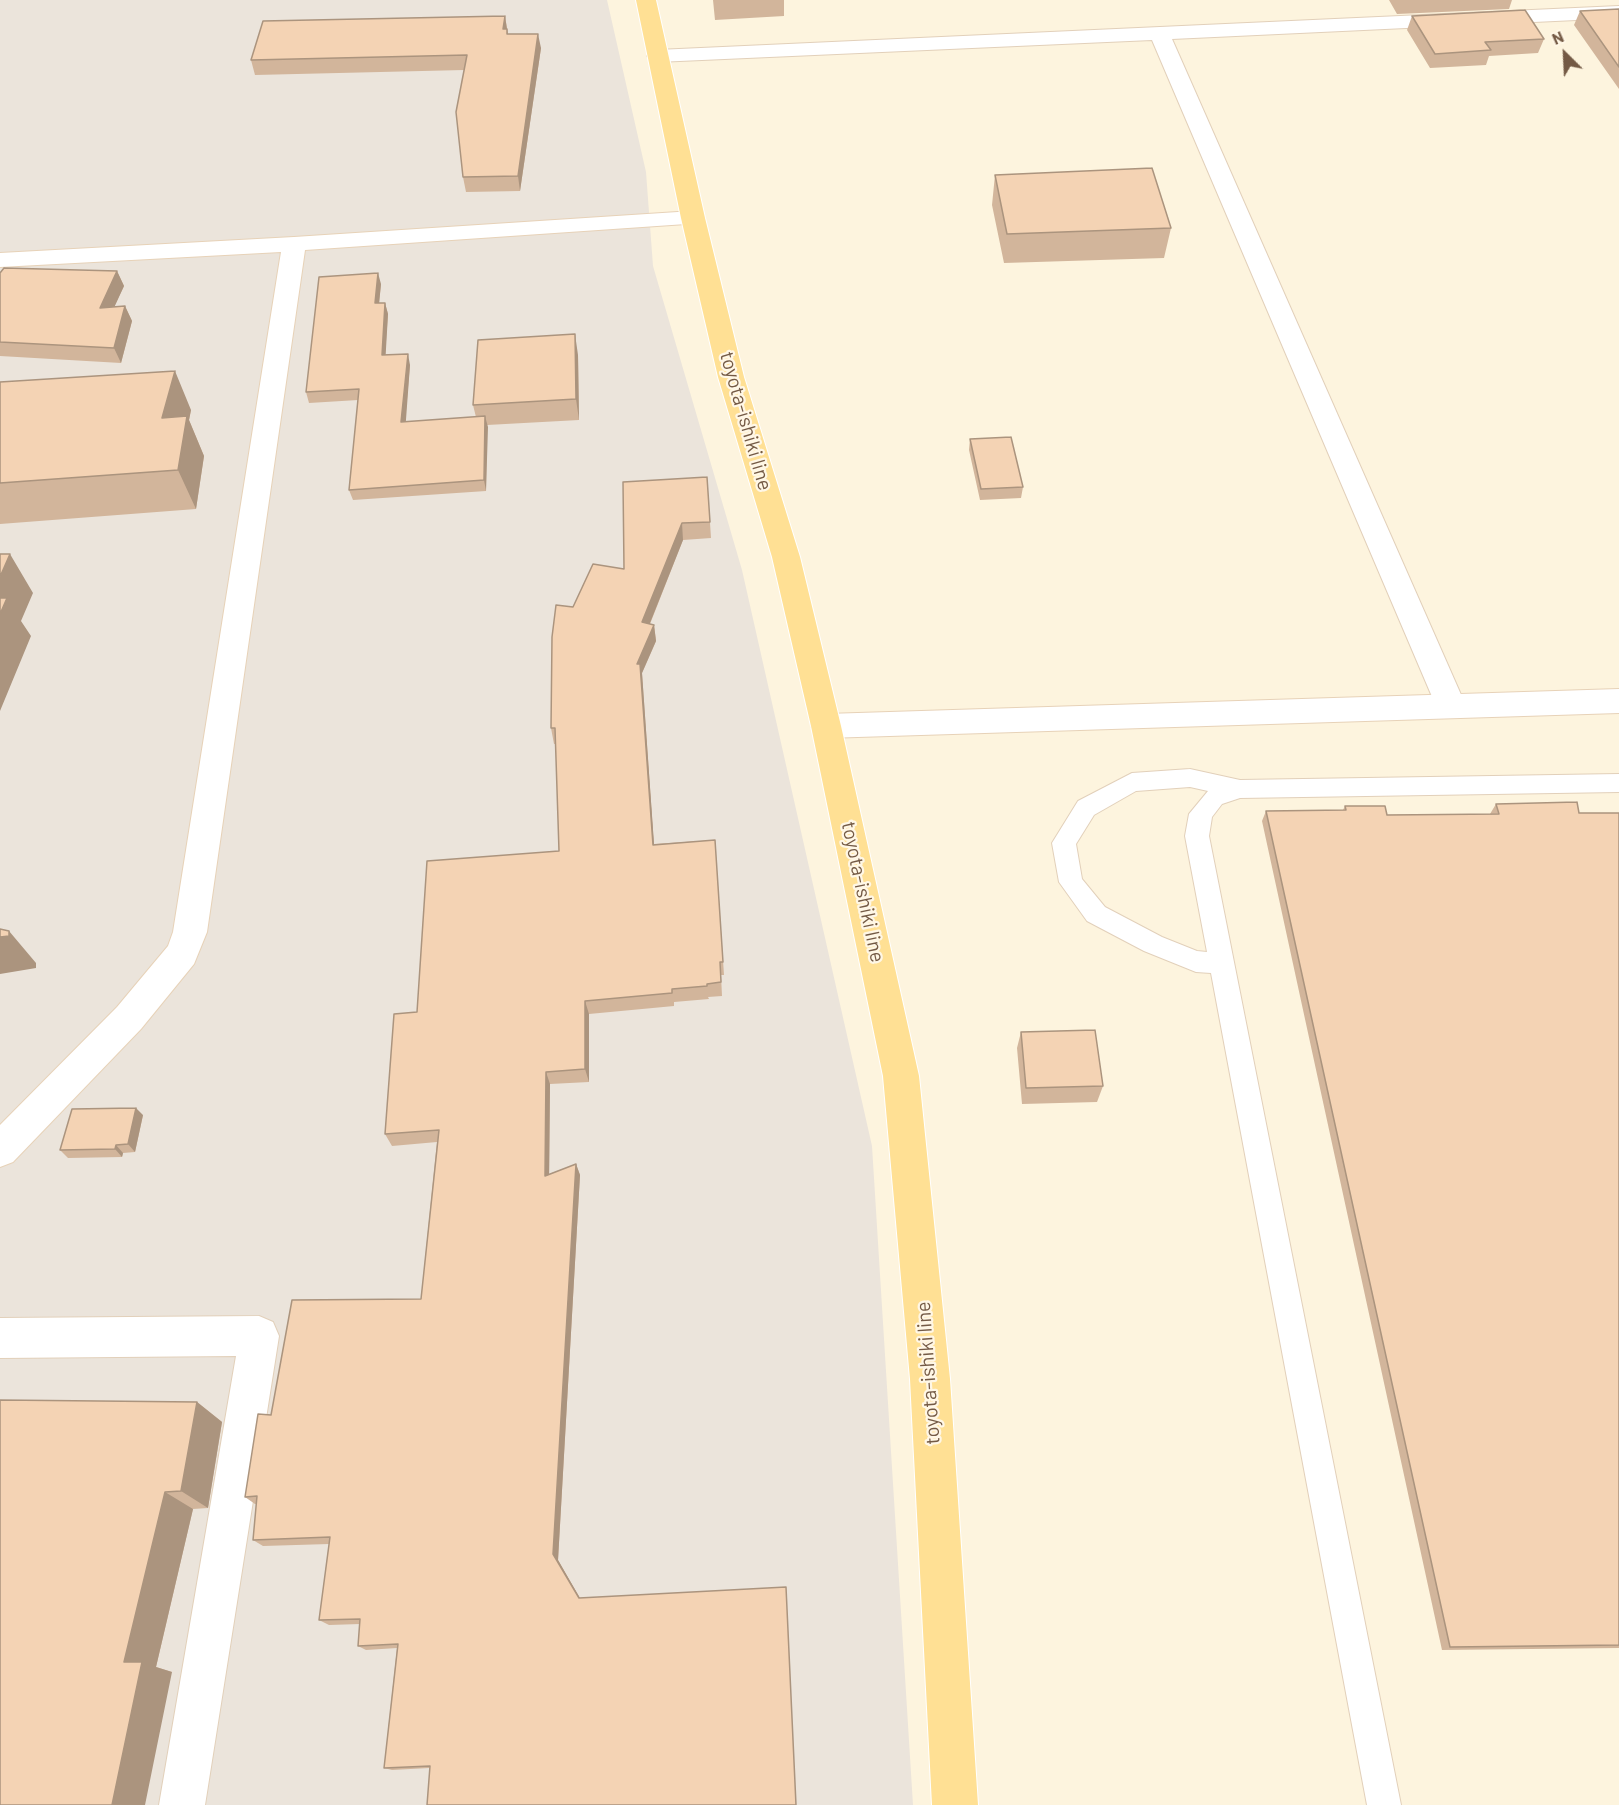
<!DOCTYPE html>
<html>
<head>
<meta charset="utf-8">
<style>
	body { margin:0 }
	#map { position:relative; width:1619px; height:1805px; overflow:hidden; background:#fdf4de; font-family:Barlow,sans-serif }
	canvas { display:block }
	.north { position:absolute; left:1535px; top:24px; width:60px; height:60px; -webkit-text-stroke:4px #fff7e6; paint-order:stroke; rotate:336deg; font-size:16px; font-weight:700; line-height:24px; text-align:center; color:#745a45 }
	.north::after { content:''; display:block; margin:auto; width:21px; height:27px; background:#745a45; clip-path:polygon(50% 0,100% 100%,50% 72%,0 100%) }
</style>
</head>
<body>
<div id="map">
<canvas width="1619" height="1805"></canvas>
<div class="north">N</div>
</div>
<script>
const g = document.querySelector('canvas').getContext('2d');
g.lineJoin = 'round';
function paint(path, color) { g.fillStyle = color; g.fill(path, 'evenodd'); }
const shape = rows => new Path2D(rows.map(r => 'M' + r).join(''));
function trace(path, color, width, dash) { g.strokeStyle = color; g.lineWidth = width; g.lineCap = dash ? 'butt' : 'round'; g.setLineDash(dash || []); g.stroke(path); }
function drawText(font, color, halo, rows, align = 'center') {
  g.font = font + ' Barlow,sans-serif'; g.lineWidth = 4.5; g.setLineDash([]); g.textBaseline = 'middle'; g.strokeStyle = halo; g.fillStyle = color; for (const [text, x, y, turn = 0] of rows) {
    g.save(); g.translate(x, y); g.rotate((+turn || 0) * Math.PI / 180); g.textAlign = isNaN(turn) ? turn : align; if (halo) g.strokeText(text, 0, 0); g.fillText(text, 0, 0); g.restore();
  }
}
paint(shape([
	[0,0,607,0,646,172,653,266,742,570,872,1146,913,1805,0,1805]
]), '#ebe4db');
const lane = shape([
	[1190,769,1240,780,1619,774,1619,792,1240,798,1222,804,1212,817,1209,836,1401,1805,1367,1805,1211,973,1196,972,1144,951,1087,921,1059,882,1052,843,1078,801,1132,773,1190,769],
	[1190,787,1208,791,1189,814,1185,836,1207,952,1197,951,1162,937,1105,907,1082,879,1076,844,1094,815,1136,791,1190,787]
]);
const street = shape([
	[1619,6,1619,18,1172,39,1466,706,1462,714,1451,718,1440,714,1436,706,1152,40,657,62,650,60,647,56,650,52,657,50,1619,6],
	[259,1316,273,1322,279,1336,205,1805,159,1805,236,1356,0,1358,0,1318,259,1316]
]);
const secondary = shape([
	[693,211,701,213,705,218,701,223,305,250,207,932,194,964,141,1029,13,1162,0,1167,0,1125,117,1007,168,946,173,932,281,252,0,267,0,253,294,237,693,211],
	[1619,689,1619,713,826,738,815,734,811,726,815,718,826,714,1619,689]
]);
const primary = shape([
	[636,0,656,0,705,218,744,377,800,557,841,726,919,1076,950,1379,978,1805,932,1805,910,1379,883,1076,811,726,772,557,718,377,681,218,636,0]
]);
trace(lane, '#e2d0ba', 2);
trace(street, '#e2d0ba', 2);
trace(secondary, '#e7d2b8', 2);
trace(primary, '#fff', 2);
paint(lane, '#fff');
paint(street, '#fff');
paint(secondary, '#fff');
paint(primary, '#ffe094');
paint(shape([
	[713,0,784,0,784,16,715,20],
	[1389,0,1512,0,1509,9,1397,14],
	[1619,9,1619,89,1574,25,1580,11],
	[505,16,508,34,541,48,520,191,466,192,463,177,464,70,255,75,251,60],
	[1412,16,1544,39,1538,53,1489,56,1486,65,1430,68,1407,30],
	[995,175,1171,228,1164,258,1004,263,992,205],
	[117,271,124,286,114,307,125,306,132,321,121,363,0,356,0,273],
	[381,284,379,303,385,303,388,314,385,355,410,365,405,422,476,417,473,405,578,355,579,420,487,425,486,491,353,500,349,490,358,400,309,403,306,392],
	[0,382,191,410,189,420,204,456,196,509,0,524],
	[970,439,1023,487,1021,498,980,500,969,450],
	[707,477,711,538,683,540,650,624,654,625,656,641,642,673,654,844,715,840,724,975,721,975,722,996,708,997,709,999,674,1002,674,1006,589,1014,589,1082,550,1084,549,1174,576,1164,580,1175,558,1560,580,1598,429,1768,392,1770,384,1768,397,1648,366,1650,358,1646,360,1624,329,1625,319,1620,329,1544,263,1546,253,1540,257,1504,255,1504,245,1497,271,1415,421,1299,437,1142,392,1146,385,1134,417,1012,559,851,556,744,554,744,551,728,573,607,624,569],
	[1496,804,1579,813,1619,813,1619,1648,1442,1650,1262,821,1266,811,1343,810,1345,806,1387,815,1490,814],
	[1021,1032,1103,1086,1097,1102,1022,1104,1017,1048],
	[143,1115,135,1152,123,1153,122,1157,68,1158,60,1150],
	[197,1402,222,1422,208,1508,193,1509,156,1667,172,1672,0,1805]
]), '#d2b59b');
paint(shape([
	[505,16,509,43,503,29],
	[538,34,541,48,520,191,518,176],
	[117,271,124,286,107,323,100,308],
	[378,273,381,284,378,314,375,303],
	[385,303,388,314,385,366,382,355],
	[125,306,132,321,121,363,114,348],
	[575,334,578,355,579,420,576,399],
	[408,354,410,365,405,433,401,422],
	[175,371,191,410,189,420,204,456,196,509,178,470,162,418],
	[485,416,488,427,486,491,484,480],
	[682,523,683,540,644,638,642,622],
	[10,554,33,593,21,621,31,636,0,711,0,577],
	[654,625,656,641,642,673,655,859,653,845,637,664],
	[9,931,36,963,36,968,0,974,0,937],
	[585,1001,589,1014,589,1082,585,1069],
	[546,1072,550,1084,549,1187,545,1176],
	[136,1108,143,1115,135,1152,128,1144],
	[116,1145,123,1153,122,1157,115,1149],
	[576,1164,580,1175,558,1560,583,1604,579,1598,553,1554],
	[197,1402,222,1422,208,1508,181,1491],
	[165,1492,193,1509,156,1667,172,1672,145,1805,112,1805,124,1662]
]), '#ab947e');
const building = shape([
	[1619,9,1619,67,1580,11,1619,9],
	[1525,10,1544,39,1485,42,1491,50,1435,54,1412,16,1525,10],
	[505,16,503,29,507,29,507,34,538,34,518,176,463,177,456,112,467,55,251,60,263,21,505,16],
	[1152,168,1171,228,1007,234,995,175,1152,168],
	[4,268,117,271,100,308,125,306,114,348,0,342,0,273,4,268],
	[378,273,375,303,385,303,382,355,408,354,401,422,485,416,484,480,349,490,359,389,306,392,319,277,378,273],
	[575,334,576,399,473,405,478,340,575,334],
	[175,371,162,418,187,416,178,470,0,483,0,382,175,371],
	[1011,437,1023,487,981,489,970,439,1011,437],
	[707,477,710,522,682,523,642,622,654,625,637,664,640,664,653,845,715,840,723,962,720,962,721,982,707,984,707,986,672,989,672,993,585,1001,585,1069,546,1072,545,1176,576,1164,553,1554,579,1598,786,1587,796,1805,427,1805,430,1766,384,1768,398,1644,358,1646,360,1619,319,1620,330,1537,253,1540,257,1496,245,1497,258,1414,271,1415,292,1300,421,1299,439,1130,385,1134,394,1014,417,1012,427,861,559,851,555,728,551,728,552,637,556,605,573,607,593,564,624,569,623,482,707,477],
	[0,554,10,554,0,577,0,554],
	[0,598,7,598,0,614,0,598],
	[1577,802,1579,813,1619,813,1619,1645,1450,1647,1266,811,1346,810,1345,806,1385,806,1387,815,1499,814,1496,804,1577,802],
	[0,929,9,931,9,936,0,937,0,929],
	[1095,1030,1103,1086,1026,1088,1021,1032,1095,1030],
	[136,1108,128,1144,116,1145,115,1149,60,1150,72,1109,136,1108],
	[0,1400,197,1402,181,1491,165,1492,124,1662,142,1662,112,1805,0,1805,0,1400]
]);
paint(building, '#f4d3b4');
trace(building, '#ab947e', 1.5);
drawText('20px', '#745a45', '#fff7e6', [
	["toyota-ishiki line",746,421,74],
	["toyota-ishiki line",863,892,78],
	["toyota-ishiki line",928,1373,-94]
]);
</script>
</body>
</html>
